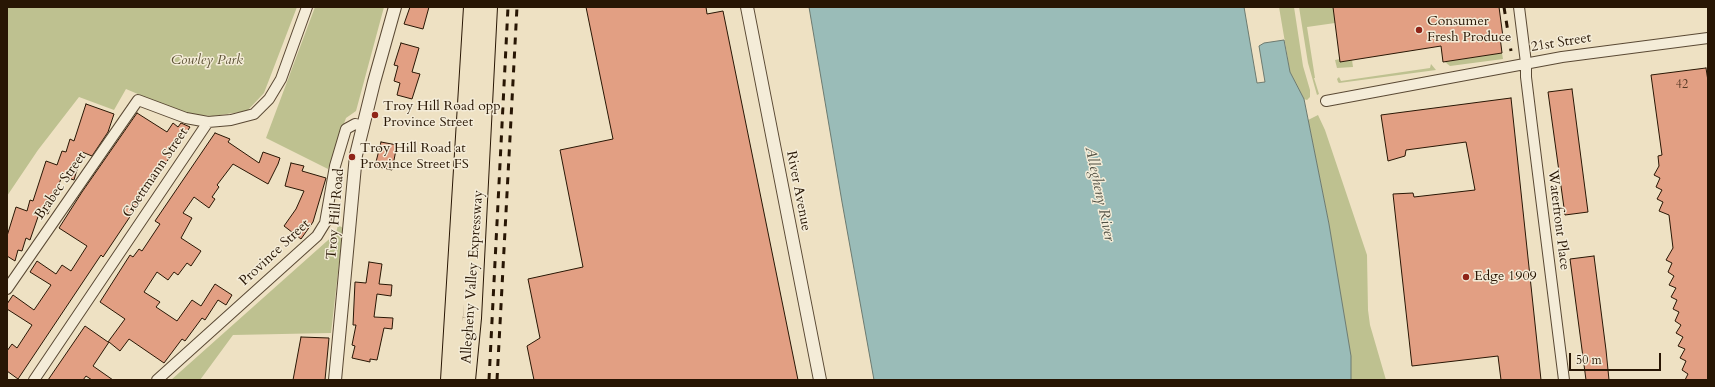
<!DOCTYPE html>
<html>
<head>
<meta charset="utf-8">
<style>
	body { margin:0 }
	#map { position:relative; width:1715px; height:387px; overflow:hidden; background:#eee1c3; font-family:Cardo,serif }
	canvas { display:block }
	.frame { position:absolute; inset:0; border:8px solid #281604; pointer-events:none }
	.scale { position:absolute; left:1569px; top:353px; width:92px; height:18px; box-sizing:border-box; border:2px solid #281604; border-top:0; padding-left:5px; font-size:12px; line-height:14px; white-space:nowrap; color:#281604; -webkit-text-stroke:3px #f4ecd8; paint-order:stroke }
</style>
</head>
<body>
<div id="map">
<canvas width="1715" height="387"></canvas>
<div class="frame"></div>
<div class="scale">50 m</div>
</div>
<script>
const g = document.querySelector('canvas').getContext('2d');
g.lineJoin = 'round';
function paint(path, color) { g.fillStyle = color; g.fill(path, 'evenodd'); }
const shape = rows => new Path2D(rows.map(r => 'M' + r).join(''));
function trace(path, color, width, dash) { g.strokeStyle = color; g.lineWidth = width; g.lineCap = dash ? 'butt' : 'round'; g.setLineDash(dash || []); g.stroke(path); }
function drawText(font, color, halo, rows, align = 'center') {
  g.font = font + ' Cardo,serif'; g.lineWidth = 3; g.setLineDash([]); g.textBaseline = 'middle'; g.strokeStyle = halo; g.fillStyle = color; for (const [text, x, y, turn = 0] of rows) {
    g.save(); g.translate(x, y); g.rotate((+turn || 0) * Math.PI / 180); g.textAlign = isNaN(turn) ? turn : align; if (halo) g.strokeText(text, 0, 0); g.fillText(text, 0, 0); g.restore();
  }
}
paint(shape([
	[7,7,297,7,264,93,247,111,213,116,185,114,126,89,114,110,79,97,38,150,7,196],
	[315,7,384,7,356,111,346,118,328,169,266,138],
	[1279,7,1294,7,1303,66,1310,90,1310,97,1307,100,1304,99,1290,72],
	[1299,7,1333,7,1335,23,1307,27,1315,78,1314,78,1319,94,1317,95,1308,63],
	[1502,53,1503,59,1450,66,1445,62],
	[1340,59,1341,62,1352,60,1353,67,1337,68,1335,60],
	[1431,64,1436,70,1339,83,1338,82,1337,79,1339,77,1341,81,1430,68],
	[1318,115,1325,130,1367,255,1368,310,1370,325,1386,380,1351,380,1351,356,1329,224,1308,120],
	[338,225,343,228,331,333,233,335,200,380,171,380,336,233]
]), '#bec190');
const water = shape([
	[809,7,1244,7,1257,83,1265,82,1259,46,1264,43,1284,40,1290,72,1304,99,1329,224,1351,356,1351,380,874,380,842,202,809,7]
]);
paint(water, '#9abcb8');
trace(water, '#6c7a70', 1);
const building = shape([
	[410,7,429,7,423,29,404,24,410,7],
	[586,7,706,7,707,14,723,11,798,380,534,380,527,346,540,338,528,279,583,267,560,150,613,139,586,7],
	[1333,7,1499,7,1503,37,1500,37,1502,53,1443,62,1441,46,1340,62,1333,7],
	[401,43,419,48,412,72,420,74,412,99,397,95,400,83,394,81,398,66,394,65,401,43],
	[1706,68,1708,81,1708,380,1685,380,1688,374,1682,370,1686,361,1680,358,1685,349,1678,346,1683,337,1676,333,1681,325,1675,321,1679,312,1673,309,1677,300,1671,297,1676,288,1669,285,1674,276,1668,272,1672,263,1666,260,1673,248,1669,215,1659,211,1663,202,1657,199,1662,190,1656,187,1660,178,1654,175,1659,166,1658,156,1662,155,1651,75,1706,68],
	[1572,89,1588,212,1565,215,1548,92,1572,89],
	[1511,98,1541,380,1501,380,1498,356,1412,366,1393,194,1413,193,1414,197,1475,190,1466,142,1406,150,1405,156,1388,161,1381,115,1511,98],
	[86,104,114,114,108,132,92,156,82,152,74,180,62,176,48,214,40,211,30,240,26,238,22,251,18,250,15,261,7,256,7,236,16,207,27,211,30,200,33,201,46,161,57,165,62,151,66,152,70,139,74,141,86,104],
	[137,113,167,132,173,123,178,127,181,123,190,127,103,257,101,255,18,379,7,371,7,351,12,344,17,348,32,325,7,309,7,304,13,295,34,310,51,285,30,272,37,261,56,274,62,265,71,271,87,246,59,228,82,192,137,113],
	[215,133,230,139,228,142,259,163,263,152,280,158,278,164,268,184,233,164,217,185,219,187,212,197,215,199,209,208,194,197,183,213,192,218,181,238,201,251,191,266,187,263,178,275,174,272,168,280,157,272,144,292,160,302,156,307,177,321,192,300,201,306,215,284,232,295,226,305,218,300,205,320,202,318,185,341,182,339,164,363,129,339,120,351,109,342,93,366,113,380,92,380,86,376,83,380,48,380,85,326,108,342,125,319,100,302,130,255,133,257,139,249,142,251,160,224,155,221,215,133],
	[381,142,397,145,392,170,375,166,381,142],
	[291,163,304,166,302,171,326,178,313,222,301,239,284,226,296,209,304,191,285,186,291,163],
	[1594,256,1606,350,1609,380,1586,380,1581,342,1570,259,1594,256],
	[369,262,382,264,379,284,392,285,391,296,377,294,374,317,393,318,392,329,384,328,377,360,370,359,370,362,352,358,355,346,352,345,356,325,353,325,355,282,366,283,369,262],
	[301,337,329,338,325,380,293,380,301,337]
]);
paint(building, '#e29f83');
trace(building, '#281604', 1);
const minor = shape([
	[1519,7,1526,63,1526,77,1532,126,1564,380],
	[1326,101,1562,57,1708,38],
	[7,289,138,100,186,118,208,122,231,120,254,114,269,99,281,79,307,7],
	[34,380,208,122],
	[157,380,317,236,325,223,335,166,346,129,355,124,364,126]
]);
const tertiary = shape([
	[747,7,820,380],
	[335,380,356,155,374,82,395,7]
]);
const motorway = shape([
	[450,380,473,7],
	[466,380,472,318,488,7]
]);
trace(minor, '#5a4934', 12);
trace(tertiary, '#5a4934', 14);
trace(motorway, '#281604', 20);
trace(minor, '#f4ecd8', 10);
trace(tertiary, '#f4ecd8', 12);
trace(motorway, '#eee1c3', 18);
trace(shape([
	[1504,7,1511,51],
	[489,380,508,7],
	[497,380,517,7]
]), '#281604', 3, [7, 7]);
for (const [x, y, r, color] of [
	[1419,30,4,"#8f2418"],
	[375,115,4,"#8f2418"],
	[352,157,4,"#8f2418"],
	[1466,277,4,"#8f2418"]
]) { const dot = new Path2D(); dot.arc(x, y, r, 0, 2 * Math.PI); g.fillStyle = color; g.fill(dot); trace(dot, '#f4ecd8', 1.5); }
drawText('12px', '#563824', null, [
	["42",1682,85]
]);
drawText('14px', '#281604', '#f4ecd8', [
	["Consumer",1427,22],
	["Fresh Produce",1427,38],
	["Troy Hill Road opp",383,107],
	["Province Street",383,123],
	["Troy Hill Road at",360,149],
	["Province Street FS",360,165],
	["Edge 1909",1474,277]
], 'left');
drawText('14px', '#281604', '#f4ecd8', [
	["21st Street",1561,43,-9],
	["Goettmann Street",156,173,-56],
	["Brabec Street",61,186,-55],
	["River Avenue",798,191,79],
	["Troy Hill Road",336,214,-85],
	["Waterfront Place",1558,220,83],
	["Province Street",275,253,-43],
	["Allegheny Valley Expressway",473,277,-86]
]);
drawText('italic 14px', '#5c5235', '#f4ecd8', [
	["Cowley Park",207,61]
]);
drawText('italic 15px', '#505043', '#f4ecd8', [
	["Allegheny River",1099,194,78]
]);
</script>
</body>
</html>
